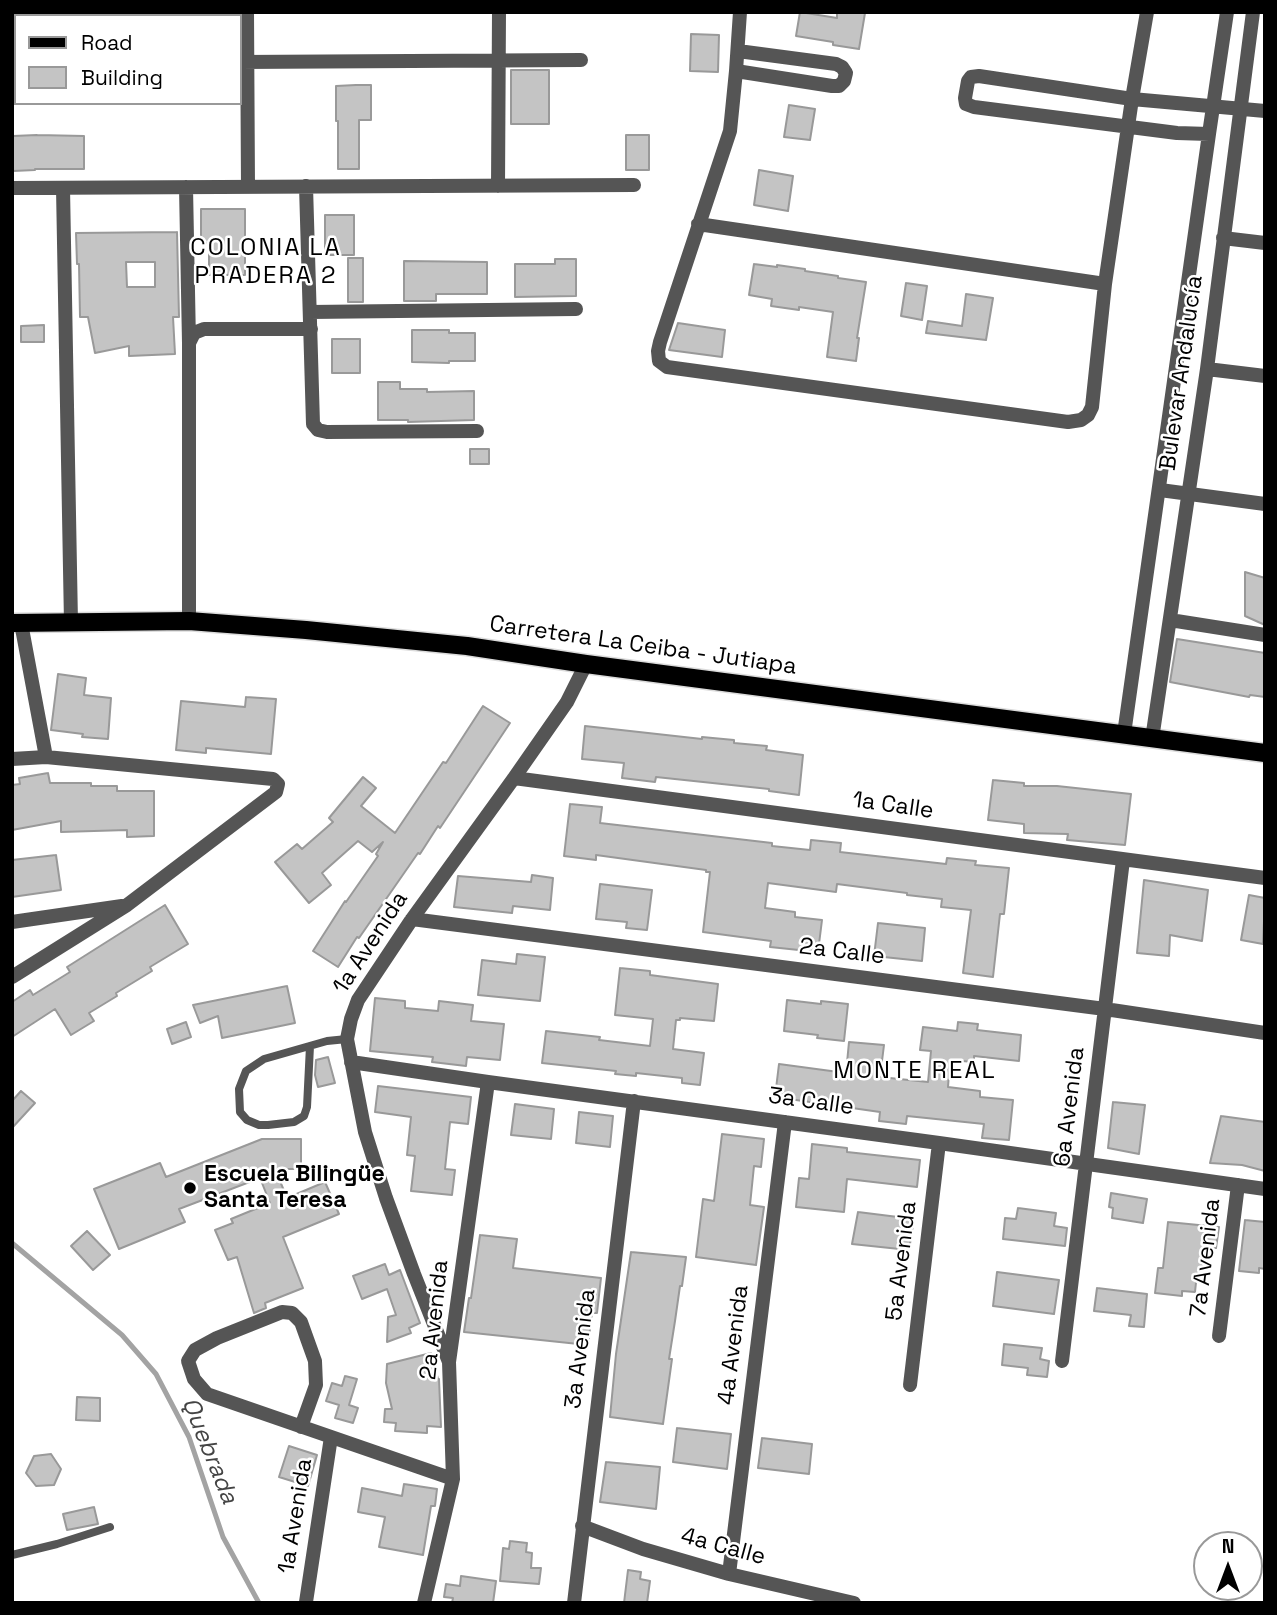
<!DOCTYPE html>
<html>
<head>
<meta charset="utf-8">
<style>
	body { margin:0 }
	#map { position:relative; width:1277px; height:1615px; overflow:hidden; background:#fff; font-family:"Space Grotesk",sans-serif }
	canvas { display:block }
	.frame { position:absolute; inset:0; border:14px solid #000; pointer-events:none }
	.legend { position:absolute; left:14px; top:14px; width:228px; height:91px; box-sizing:border-box; background:#fff; border:2px solid #999; margin:0; padding:9px 12px; list-style:none; font-size:21px; color:#000 }
	.legend li { display:flex; align-items:center; gap:14px; height:35px }
	.legend b { width:35px; border:2px solid #999 }
	.north { position:absolute; left:1193px; top:1531px; width:70px; height:70px; box-sizing:border-box; background:#fff; border:2px solid #999; border-radius:50%; rotate:0deg; font-size:19px; font-weight:700; line-height:28px; text-align:center; color:#000 }
	.north::after { content:''; display:block; margin:auto; width:24px; height:32px; background:#000; clip-path:polygon(50% 0,100% 100%,50% 72%,0 100%) }
</style>
</head>
<body>
<div id="map">
<canvas width="1277" height="1615"></canvas>
<div class="frame"></div>
<ul class="legend">
<li><b style="height:9px;background:#000"></b>Road</li>
<li><b style="height:19px;background:#c4c4c4"></b>Building</li>
</ul>
<div class="north">N</div>
</div>
<script>
const g = document.querySelector('canvas').getContext('2d');
g.lineJoin = 'round';
const shape = rows => new Path2D(rows.map(r => 'M' + r).join(''));
function trace(path, color, width, dash) { g.strokeStyle = color; g.lineWidth = width; g.lineCap = dash ? 'butt' : 'round'; g.setLineDash(dash || []); g.stroke(path); }
function paint(path, color) { g.fillStyle = color; g.fill(path, 'evenodd'); }
function drawText(font, color, halo, rows, align = 'center') {
  g.font = font + ' "Space Grotesk",sans-serif'; g.lineWidth = 5; g.setLineDash([]); g.textBaseline = 'middle'; g.strokeStyle = halo; g.fillStyle = color; for (const [text, x, y, turn = 0] of rows) {
    g.save(); g.translate(x, y); g.rotate((+turn || 0) * Math.PI / 180); g.textAlign = isNaN(turn) ? turn : align; if (halo) g.strokeText(text, 0, 0); g.fillText(text, 0, 0); g.restore();
  }
}
trace(shape([
	[12,1243,122,1335,156,1374,189,1437,223,1537,259,1603]
]), '#a3a3a3', 5);
const building = shape([
	[800,12,837,18,837,12,865,13,859,49,833,45,833,42,796,36,800,12],
	[691,34,719,35,718,72,690,71,691,34],
	[511,70,549,70,549,124,511,124,511,70],
	[356,85,371,85,371,120,359,120,359,169,338,169,338,121,336,121,336,86,356,85],
	[789,105,815,109,810,140,784,137,789,105],
	[37,135,84,136,84,169,35,169,35,170,13,171,13,136,37,135],
	[626,135,649,135,649,170,626,170,626,135],
	[759,170,793,176,788,211,754,205,759,170],
	[201,209,245,209,245,275,209,275,209,243,201,243,201,209],
	[325,215,354,215,354,255,325,255,325,215],
	[177,232,179,317,173,317,175,354,129,356,129,346,95,353,88,317,80,317,79,264,77,264,76,233,177,232],
	[126,262,155,262,155,287,127,287,126,262],
	[348,258,363,258,363,302,348,302,348,258],
	[555,259,576,259,576,296,515,297,515,264,555,264,555,259],
	[404,261,487,262,487,294,436,294,436,301,404,301,404,261],
	[754,264,777,267,777,265,805,269,805,271,838,276,838,278,866,282,857,338,859,338,856,361,827,357,833,312,799,307,799,310,771,306,772,299,749,295,754,264],
	[906,283,927,286,922,320,901,316,906,283],
	[966,294,993,298,986,340,926,333,928,321,962,326,966,294],
	[678,323,725,330,722,357,669,350,678,323],
	[44,325,44,342,21,342,21,326,44,325],
	[412,330,449,330,449,333,475,333,475,361,449,361,449,363,412,362,412,330],
	[332,339,360,339,360,373,332,373,332,339],
	[378,382,400,382,400,389,427,389,427,392,474,391,474,420,408,422,408,420,378,420,378,382],
	[470,449,489,449,489,464,470,464,470,449],
	[1245,572,1265,578,1265,625,1245,616,1245,572],
	[1177,639,1265,653,1265,697,1250,695,1249,697,1170,682,1177,639],
	[58,674,86,678,84,695,111,698,108,739,82,737,83,734,51,730,58,674],
	[246,697,276,699,271,754,206,748,206,753,176,750,181,701,245,707,246,697],
	[483,706,510,723,440,828,438,826,420,854,418,853,359,938,357,937,338,967,313,951,345,901,346,902,378,856,376,854,383,842,372,852,358,841,322,873,331,885,309,903,275,862,297,844,302,849,333,822,329,818,363,777,376,788,361,806,395,833,443,762,446,763,483,706],
	[585,726,702,739,702,737,734,740,734,743,767,746,766,750,803,755,799,795,769,791,769,789,656,777,655,782,622,778,624,763,582,759,585,726],
	[48,773,50,783,91,783,91,786,117,786,117,791,154,791,154,836,127,837,127,830,61,832,61,821,12,830,12,785,20,784,19,778,48,773],
	[993,780,1024,783,1024,786,1057,786,1131,794,1125,845,1067,840,1068,834,1024,833,1024,824,988,820,993,780],
	[570,804,602,807,600,823,772,843,772,846,810,850,811,840,841,843,840,852,946,864,947,858,976,861,975,865,1009,868,1004,914,1000,914,993,977,963,973,971,910,941,907,942,899,907,895,907,893,837,884,836,892,768,883,765,908,795,912,795,917,822,920,818,952,770,947,771,941,703,932,710,872,706,872,706,870,596,855,596,860,564,856,570,804],
	[56,855,61,890,12,897,12,860,56,855],
	[532,875,553,878,550,910,513,906,512,913,454,907,458,876,531,882,532,875],
	[1144,880,1208,890,1202,941,1170,935,1169,956,1137,953,1144,880],
	[600,884,652,890,647,930,626,928,627,922,596,919,600,884],
	[1249,895,1265,898,1263,944,1241,940,1249,895],
	[165,905,188,944,150,967,152,971,116,993,117,996,89,1013,94,1021,71,1035,55,1009,12,1037,12,1002,30,990,33,995,70,972,67,967,165,905],
	[878,923,925,928,922,961,874,956,878,923],
	[517,954,545,957,540,1001,478,995,482,960,516,964,517,954],
	[620,968,650,971,650,975,718,984,714,1021,680,1018,680,1020,676,1020,673,1049,704,1053,700,1085,682,1083,682,1078,636,1073,636,1076,615,1074,616,1071,542,1063,546,1031,600,1037,599,1040,650,1046,653,1019,615,1015,620,968],
	[287,986,295,1023,222,1038,218,1016,200,1023,193,1005,287,986],
	[375,998,405,1001,405,1008,438,1011,439,1001,473,1005,471,1021,504,1024,500,1060,467,1057,466,1066,432,1062,433,1057,370,1051,375,998],
	[787,1000,821,1004,821,1001,848,1004,844,1041,817,1038,818,1035,784,1031,787,1000],
	[186,1022,191,1037,172,1044,167,1029,186,1022],
	[958,1022,978,1024,977,1030,1021,1035,1019,1061,974,1056,974,1062,950,1060,948,1087,980,1091,980,1097,1013,1100,1009,1140,982,1138,984,1124,907,1116,906,1124,879,1121,880,1112,775,1097,779,1064,846,1073,849,1042,884,1045,880,1077,928,1082,931,1051,920,1050,923,1027,957,1031,958,1022],
	[328,1057,335,1083,318,1087,315,1075,316,1060,328,1057],
	[378,1086,471,1097,468,1124,450,1122,445,1169,455,1170,452,1195,411,1191,415,1156,407,1155,411,1117,375,1112,378,1086],
	[21,1091,35,1103,12,1128,12,1101,21,1091],
	[1113,1102,1145,1105,1139,1154,1108,1148,1113,1102],
	[515,1104,554,1109,551,1139,511,1135,515,1104],
	[579,1112,613,1116,610,1147,576,1143,579,1112],
	[1221,1116,1265,1122,1265,1171,1242,1165,1210,1163,1221,1116],
	[722,1134,764,1139,761,1167,754,1166,750,1205,764,1207,756,1265,696,1257,703,1199,714,1201,722,1134],
	[262,1139,301,1139,301,1169,275,1169,287,1198,325,1182,339,1214,283,1237,303,1288,265,1303,266,1308,254,1313,237,1257,228,1260,215,1230,233,1223,231,1219,270,1203,260,1178,179,1209,185,1222,119,1249,94,1189,160,1163,166,1177,262,1139],
	[812,1144,847,1148,847,1152,920,1160,917,1187,847,1179,844,1212,796,1207,799,1178,809,1179,812,1144],
	[1111,1193,1147,1199,1143,1223,1112,1218,1113,1208,1109,1207,1111,1193],
	[1018,1208,1056,1213,1054,1226,1067,1228,1065,1246,1003,1239,1005,1218,1016,1219,1018,1208],
	[858,1212,914,1219,909,1250,852,1244,858,1212],
	[1245,1220,1265,1222,1265,1269,1259,1268,1259,1273,1239,1271,1245,1220],
	[1168,1222,1219,1227,1216,1248,1204,1246,1201,1274,1197,1273,1195,1292,1182,1291,1182,1296,1155,1293,1158,1268,1163,1268,1168,1222],
	[87,1231,110,1255,93,1270,71,1246,87,1231],
	[480,1235,517,1239,513,1268,601,1278,597,1313,592,1313,588,1345,464,1332,469,1298,471,1298,480,1235],
	[631,1252,686,1257,682,1286,680,1286,675,1321,669,1359,672,1359,663,1424,610,1417,616,1354,631,1252],
	[385,1264,389,1275,400,1270,420,1323,409,1328,411,1333,387,1342,388,1317,396,1315,387,1289,362,1299,353,1276,385,1264],
	[997,1272,1059,1280,1054,1314,993,1306,997,1272],
	[1097,1288,1147,1294,1144,1327,1129,1326,1131,1315,1094,1311,1097,1288],
	[1004,1344,1042,1348,1040,1359,1049,1361,1047,1377,1027,1375,1028,1368,1002,1365,1004,1344],
	[431,1353,438,1379,439,1379,441,1427,427,1426,427,1433,395,1431,396,1423,384,1422,385,1409,392,1409,386,1383,387,1364,431,1353],
	[345,1376,357,1379,349,1405,358,1408,353,1423,335,1418,339,1405,326,1401,332,1383,342,1386,345,1376],
	[77,1397,100,1398,100,1421,76,1420,77,1397],
	[677,1428,731,1434,727,1469,673,1462,677,1428],
	[762,1438,812,1444,809,1474,758,1468,762,1438],
	[289,1446,317,1455,308,1486,279,1477,289,1446],
	[51,1454,61,1469,54,1485,36,1486,26,1473,34,1456,51,1454],
	[606,1462,660,1467,656,1509,600,1502,606,1462],
	[404,1484,437,1489,435,1506,431,1506,423,1555,379,1547,385,1517,358,1512,362,1488,402,1496,404,1484],
	[94,1507,98,1524,67,1530,63,1514,94,1507],
	[510,1541,527,1543,526,1552,532,1553,531,1568,541,1568,539,1584,500,1581,503,1548,509,1549,510,1541],
	[628,1570,641,1572,640,1579,650,1581,647,1603,624,1603,628,1570],
	[461,1576,496,1581,493,1603,452,1603,453,1598,444,1597,446,1584,460,1586,461,1576]
]);
paint(building, '#c4c4c4');
trace(building, '#999', 2);
const primary = shape([
	[12,623,189,621,306,630,467,646,586,664,1265,753]
]);
trace(primary, '#dbdbdb', 21);
trace(shape([
	[310,1046,307,1107,304,1116,294,1122,268,1125,259,1125,247,1120,240,1112,239,1089,246,1071,264,1059,327,1041,347,1039],
	[12,1555,57,1544,110,1527]
]), '#555', 8);
trace(shape([
	[247,12,248,187],
	[740,12,736,71,730,131,660,342,658,351,659,361,667,367,1068,422,1081,420,1088,415,1092,407,1105,284,1132,99,1147,12],
	[240,62,581,60],
	[736,71,832,86,839,86,844,81,846,73,842,67,836,64,738,51],
	[1209,134,1177,133,974,107,966,104,965,98,968,81,971,77,979,76,1132,99,1265,111],
	[306,186,313,424,318,430,327,432,477,431],
	[498,186,499,12],
	[186,187,189,343,189,621],
	[12,188,634,185],
	[63,188,71,623],
	[698,224,1105,284],
	[1223,238,1265,243],
	[310,312,576,309],
	[189,343,194,333,204,329,311,329],
	[1207,369,1265,376],
	[1160,490,1265,504],
	[1170,620,1265,635],
	[21,623,46,757],
	[1124,734,1209,134,1227,12],
	[1152,739,1207,369,1253,12],
	[12,759,46,757,273,779,278,784,276,792,127,905,12,977],
	[514,778,1265,878],
	[412,919,1105,1009,1265,1033],
	[12,922,122,906],
	[351,1062,488,1082,939,1143,1265,1189],
	[1219,1336,1238,1185],
	[1062,1361,1123,860],
	[449,1362,414,1274,386,1198,365,1132,347,1039,351,1019,358,1000,412,919,514,778,567,702,586,664],
	[910,1385,939,1143],
	[301,1427,316,1385,315,1361,301,1322,292,1313,282,1312,217,1338,195,1350,188,1361,194,1379,207,1394,453,1479],
	[582,1526,643,1549,729,1574,854,1603],
	[729,1574,785,1122],
	[306,1602,331,1437],
	[424,1603,453,1479,449,1362,488,1082],
	[574,1603,634,1101]
]), '#555', 14);
trace(primary, '#000', 18);
for (const [x, y, r, color] of [
	[190,1188,7,"#000"]
]) { const dot = new Path2D(); dot.arc(x, y, r, 0, 2 * Math.PI); g.fillStyle = color; g.fill(dot); trace(dot, '#fff', 2.5); }
drawText('23px', '#000', '#fff', [
	["Bulevar Andalucía",1182,373,-82],
	["Carretera La Ceiba - Jutiapa",643,646,8],
	["1a Calle",893,806,8],
	["1a Avenida",371,943,-57],
	["2a Calle",842,952,7],
	["3a Calle",811,1102,8],
	["6a Avenida",1070,1107,-83],
	["7a Avenida",1206,1258,-83],
	["5a Avenida",902,1261,-83],
	["2a Avenida",435,1320,-84],
	["4a Avenida",734,1345,-83],
	["3a Avenida",581,1349,-83],
	["1a Avenida",296,1516,-81],
	["4a Calle",723,1547,15]
]);
drawText('bold 23px', '#000', '#fff', [
	["Escuela Bilingüe",204,1175],
	["Santa Teresa",204,1201]
], 'left');
g.letterSpacing = '2px';
drawText('24px', '#000', '#fff', [
	["COLONIA LA",266,248],
	["PRADERA 2",266,276],
	["MONTE REAL",915,1071]
]);
g.letterSpacing = '0px';
drawText('italic 24px', '#444', '#fff', [
	["Quebrada",209,1451,68]
]);
</script>
</body>
</html>
